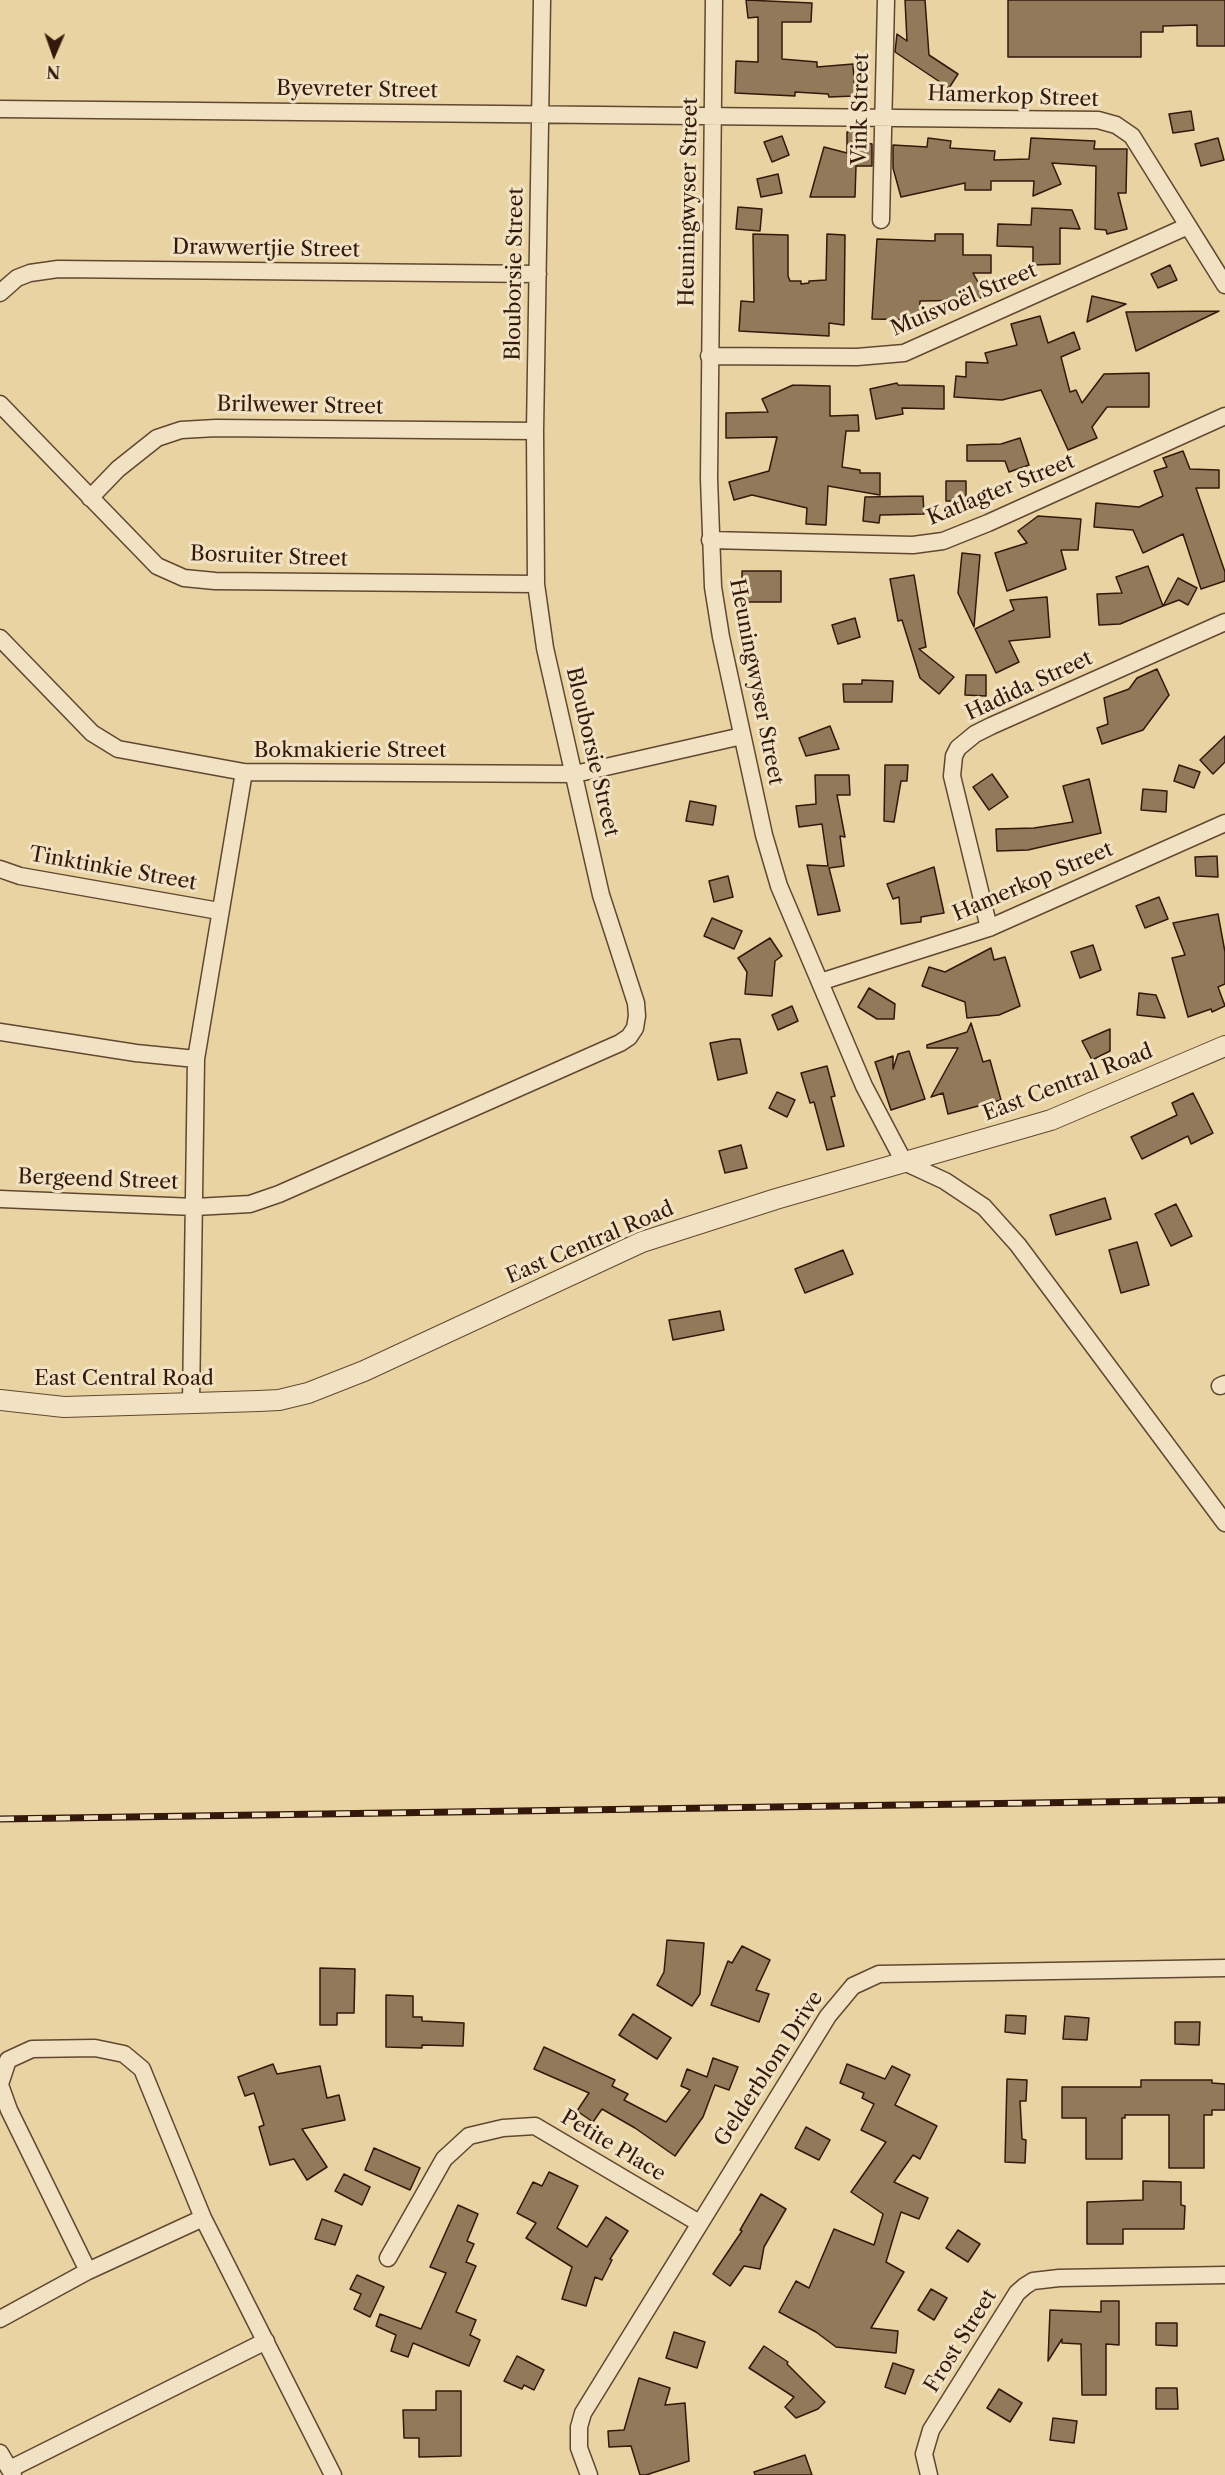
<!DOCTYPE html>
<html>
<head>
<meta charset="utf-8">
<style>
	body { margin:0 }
	#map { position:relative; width:1225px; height:2475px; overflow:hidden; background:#ead3a3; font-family:"Libre Caslon Text",serif }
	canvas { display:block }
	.north { position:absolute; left:24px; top:24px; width:60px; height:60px; -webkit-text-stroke:4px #f1e2c3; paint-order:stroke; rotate:182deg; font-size:16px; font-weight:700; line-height:24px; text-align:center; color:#33180b }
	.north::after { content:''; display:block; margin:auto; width:21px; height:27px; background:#33180b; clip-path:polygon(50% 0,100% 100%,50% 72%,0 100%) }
</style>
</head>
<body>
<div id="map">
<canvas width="1225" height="2475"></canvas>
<div class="north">N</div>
</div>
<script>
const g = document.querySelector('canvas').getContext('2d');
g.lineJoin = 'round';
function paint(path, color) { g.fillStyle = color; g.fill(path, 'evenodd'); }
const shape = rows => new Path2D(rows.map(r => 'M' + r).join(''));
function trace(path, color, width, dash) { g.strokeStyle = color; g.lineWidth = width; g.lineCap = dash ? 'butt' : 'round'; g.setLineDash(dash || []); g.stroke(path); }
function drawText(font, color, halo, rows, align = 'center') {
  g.font = font + ' "Libre Caslon Text",serif'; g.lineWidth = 6; g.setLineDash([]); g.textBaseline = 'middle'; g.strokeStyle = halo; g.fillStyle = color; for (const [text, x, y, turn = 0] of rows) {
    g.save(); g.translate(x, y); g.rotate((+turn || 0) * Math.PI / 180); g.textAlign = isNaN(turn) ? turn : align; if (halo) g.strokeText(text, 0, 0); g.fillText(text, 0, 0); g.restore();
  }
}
const building = shape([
	[746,0,812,3,811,22,782,22,782,59,817,62,817,67,853,64,855,96,829,97,828,94,795,92,795,96,735,93,736,61,758,62,758,17,748,18,746,0],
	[905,0,925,0,929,55,958,74,949,88,895,52,897,34,907,41,905,0],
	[1008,0,1225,0,1225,46,1197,46,1197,25,1163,26,1163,32,1141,32,1141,57,1008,57,1008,0],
	[1191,111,1194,130,1173,133,1169,114,1191,111],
	[847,132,867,132,867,143,872,144,872,166,856,166,855,197,810,197,824,147,847,153,847,132],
	[782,136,789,155,772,162,764,142,782,136],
	[928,138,951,141,950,148,995,151,994,160,1029,159,1031,138,1095,141,1094,149,1127,149,1126,193,1118,193,1127,229,1107,234,1106,230,1095,229,1096,166,1052,163,1061,184,1033,196,1034,181,991,181,991,190,965,190,965,183,901,197,893,168,893,145,927,147,928,138],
	[1218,138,1224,160,1201,166,1195,144,1218,138],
	[778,174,782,193,761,197,757,179,778,174],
	[738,207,762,209,760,231,736,229,738,207],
	[1032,208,1072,210,1080,229,1060,228,1060,264,1033,265,1033,247,997,246,998,224,1031,225,1032,208],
	[753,234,788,235,788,276,790,281,801,281,801,284,809,283,809,281,826,280,827,234,845,235,844,325,829,323,829,336,739,331,741,301,754,302,753,234],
	[935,234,963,234,963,255,991,255,991,273,973,273,985,295,977,300,920,301,919,320,872,319,877,239,935,241,935,234],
	[1170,265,1177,280,1158,288,1151,274,1170,265],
	[1092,296,1126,304,1087,322,1092,296],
	[1219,311,1136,351,1126,312,1219,311],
	[1040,316,1048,343,1074,332,1080,349,1061,357,1070,392,1076,390,1082,403,1104,374,1149,373,1149,407,1107,407,1092,427,1097,438,1068,450,1041,390,1002,400,954,397,956,376,966,377,966,362,988,363,985,353,1017,345,1011,324,1040,316],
	[897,383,898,385,944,386,944,409,902,408,903,414,876,419,870,389,897,383],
	[793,385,830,386,830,416,858,415,859,431,846,431,842,467,860,470,860,473,880,473,880,495,828,486,826,525,806,524,807,508,752,495,734,500,729,482,769,471,777,437,726,438,726,413,768,412,762,399,793,385],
	[1020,438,1029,465,1009,472,1005,461,967,461,967,445,1001,444,1020,438],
	[1183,451,1190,469,1219,470,1219,488,1196,488,1225,572,1225,581,1201,589,1183,534,1143,553,1133,530,1094,527,1096,503,1139,507,1163,496,1154,471,1167,467,1163,458,1183,451],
	[946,481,966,481,966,501,946,501,946,481],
	[923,496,924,514,880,515,879,523,863,521,865,497,923,496],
	[1038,516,1081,519,1078,550,1061,550,1066,569,1007,591,995,553,1027,543,1018,531,1038,516],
	[962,553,980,555,974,627,958,593,962,553],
	[1148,566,1163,606,1120,624,1099,625,1097,594,1122,593,1116,577,1148,566],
	[742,571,781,571,781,602,742,602,742,571],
	[914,575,926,647,919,649,954,677,939,694,920,678,902,620,898,621,890,579,914,575],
	[1178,578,1197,588,1188,605,1179,600,1163,606,1178,578],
	[1047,597,1050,637,1009,641,1019,662,996,673,975,629,1014,610,1010,600,1047,597],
	[855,618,860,637,838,644,832,625,855,618],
	[1157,669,1169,695,1143,730,1102,744,1097,728,1108,724,1104,698,1129,689,1137,678,1157,669],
	[966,675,986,675,986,696,965,695,966,675],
	[862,680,893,681,892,702,844,702,843,684,862,684,862,680],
	[830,726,839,749,806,756,799,738,830,726],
	[1225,736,1225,762,1213,774,1200,760,1225,736],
	[885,765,908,765,907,781,901,781,894,822,884,821,885,765],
	[1179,765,1200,772,1194,788,1174,781,1179,765],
	[992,774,1008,797,989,810,973,787,992,774],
	[815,775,849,775,850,795,837,795,845,837,840,836,844,866,829,868,840,911,818,915,807,865,828,866,822,824,799,827,796,806,816,804,815,775],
	[1089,779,1101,833,1028,850,997,851,996,829,1034,828,1073,822,1063,786,1089,779],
	[1143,789,1167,791,1166,812,1141,810,1143,789],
	[690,801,716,806,713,825,686,821,690,801],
	[1217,856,1218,877,1196,876,1195,857,1217,856],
	[934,867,944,913,921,917,921,922,901,924,899,897,893,899,887,884,934,867],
	[728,876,733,897,714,902,709,881,728,876],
	[1159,897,1168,919,1145,928,1136,906,1159,897],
	[1218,914,1225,952,1225,984,1218,987,1225,1006,1212,1012,1211,1009,1188,1017,1172,958,1185,955,1173,923,1218,914],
	[712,918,742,931,734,949,704,936,712,918],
	[770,938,782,956,775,961,772,996,745,994,747,972,738,958,770,938],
	[1093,945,1101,970,1080,978,1071,952,1093,945],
	[991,948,994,960,1005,957,1020,1006,999,1015,967,1018,965,1002,922,986,929,967,945,972,991,948],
	[869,988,895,1004,894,1019,877,1019,858,1007,869,988],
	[1139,993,1156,995,1165,1018,1137,1015,1139,993],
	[792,1006,798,1021,778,1030,772,1015,792,1006],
	[971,1023,983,1062,990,1060,1001,1100,948,1114,943,1093,931,1097,958,1048,927,1048,927,1045,967,1032,971,1023],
	[1110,1029,1110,1051,1092,1060,1082,1041,1110,1029],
	[732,1039,740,1039,747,1073,718,1080,710,1043,732,1039],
	[909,1051,925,1099,891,1110,875,1062,893,1056,893,1069,898,1054,909,1051],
	[827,1066,835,1096,831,1097,844,1146,827,1150,814,1102,810,1103,801,1073,827,1066],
	[777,1092,795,1100,787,1117,769,1108,777,1092],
	[1193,1093,1213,1133,1191,1144,1188,1136,1142,1159,1131,1137,1177,1115,1172,1103,1193,1093],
	[741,1145,747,1168,725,1173,719,1151,741,1145],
	[1105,1198,1111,1219,1056,1235,1050,1215,1105,1198],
	[1176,1204,1192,1236,1171,1246,1155,1214,1176,1204],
	[1137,1242,1149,1285,1121,1293,1109,1250,1137,1242],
	[843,1250,853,1274,805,1293,795,1269,843,1250],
	[720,1311,724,1330,673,1340,669,1320,720,1311],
	[667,1940,704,1943,700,1994,692,2006,657,1985,664,1972,667,1940],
	[742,1946,770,1960,756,1990,769,1994,759,2022,711,2005,728,1961,732,1963,742,1946],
	[320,1968,355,1969,354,2013,337,2013,337,2025,320,2025,320,1968],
	[386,1995,413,1996,413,2017,422,2017,422,2021,464,2023,463,2046,422,2045,422,2048,386,2047,386,1995],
	[633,2014,671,2038,657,2059,619,2035,633,2014],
	[1006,2015,1026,2016,1025,2034,1005,2032,1006,2015],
	[1065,2016,1089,2018,1087,2040,1063,2039,1065,2016],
	[1175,2022,1200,2022,1199,2045,1175,2044,1175,2022],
	[544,2047,615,2080,612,2086,628,2094,624,2100,666,2122,690,2090,681,2086,687,2069,707,2077,713,2058,738,2067,729,2090,715,2085,703,2117,675,2156,635,2128,602,2109,593,2122,577,2111,589,2093,534,2069,544,2047],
	[273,2064,277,2074,320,2066,327,2098,339,2095,345,2120,302,2129,327,2167,307,2180,294,2159,270,2165,259,2127,264,2125,254,2093,245,2096,238,2077,273,2064],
	[847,2064,885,2079,892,2066,910,2075,895,2105,937,2126,920,2159,913,2155,894,2182,928,2198,919,2219,901,2212,886,2262,904,2272,871,2328,898,2331,896,2353,836,2347,816,2332,779,2312,796,2281,809,2288,834,2229,874,2245,883,2214,851,2192,886,2142,861,2130,874,2104,862,2098,864,2093,840,2083,847,2064],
	[1007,2079,1027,2080,1026,2101,1020,2101,1022,2139,1026,2140,1025,2163,1005,2162,1007,2079],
	[1141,2080,1212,2080,1212,2083,1225,2084,1225,2110,1212,2110,1212,2115,1204,2115,1204,2168,1169,2168,1169,2115,1125,2115,1125,2118,1122,2118,1122,2159,1086,2159,1086,2118,1062,2118,1062,2087,1141,2087,1141,2080],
	[806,2127,830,2140,819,2160,795,2148,806,2127],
	[374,2148,420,2168,410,2190,365,2170,374,2148],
	[549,2172,578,2186,557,2228,587,2247,606,2217,628,2231,610,2259,612,2260,602,2280,595,2277,586,2306,562,2299,572,2267,526,2238,536,2223,517,2213,533,2182,542,2186,549,2172],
	[344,2174,370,2187,362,2205,335,2191,344,2174],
	[1143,2181,1181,2182,1181,2205,1185,2206,1184,2229,1123,2229,1123,2244,1087,2244,1087,2202,1143,2200,1143,2181],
	[761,2194,786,2209,764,2247,760,2269,744,2266,730,2286,713,2274,742,2231,740,2230,761,2194],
	[458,2205,478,2214,467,2241,474,2244,466,2262,476,2266,456,2312,476,2320,470,2335,480,2340,469,2366,413,2343,408,2357,391,2351,396,2335,376,2326,380,2314,421,2329,446,2273,430,2267,458,2205],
	[322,2219,342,2226,335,2245,315,2239,322,2219],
	[958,2230,980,2244,968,2262,946,2248,958,2230],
	[357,2275,384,2287,370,2317,354,2309,361,2294,350,2289,357,2275],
	[931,2289,947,2298,934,2320,918,2310,931,2289],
	[1101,2301,1119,2301,1119,2345,1106,2344,1106,2395,1082,2395,1081,2344,1062,2343,1062,2339,1048,2361,1050,2310,1101,2312,1101,2301],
	[1156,2323,1177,2323,1177,2346,1156,2345,1156,2323],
	[674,2332,705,2342,697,2368,666,2358,674,2332],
	[764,2346,788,2362,787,2364,825,2402,818,2409,796,2418,785,2407,794,2397,749,2368,764,2346],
	[517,2356,544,2370,534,2390,524,2385,522,2389,504,2381,517,2356],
	[893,2363,914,2370,905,2394,885,2387,893,2363],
	[639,2378,670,2388,665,2405,685,2403,689,2461,646,2475,640,2475,631,2446,609,2447,608,2431,624,2430,639,2378],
	[1156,2388,1177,2388,1178,2409,1156,2409,1156,2388],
	[999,2389,1022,2403,1010,2422,987,2408,999,2389],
	[436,2391,461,2391,461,2456,419,2457,419,2438,404,2438,403,2410,436,2410,436,2391],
	[1053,2418,1077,2421,1074,2443,1050,2440,1053,2418],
	[805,2455,812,2475,755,2475,754,2472,805,2455]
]);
paint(building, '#92795a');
trace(building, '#33180b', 1.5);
const minor = shape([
	[714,0,709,479,713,587,721,637,764,835,779,886,864,1086,904,1162,945,1181,984,1207,1018,1245,1225,1523],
	[0,109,1098,120,1116,125,1132,136,1225,285],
	[881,220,886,0],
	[0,293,17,278,30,273,58,269,538,274],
	[709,356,857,357,904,353,1188,226],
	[0,404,157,566,184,578,215,581,536,584],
	[90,498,118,469,157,438,181,430,216,428,535,431],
	[710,540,913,545,943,541,988,523,1225,416],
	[0,638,92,733,118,749,244,772,575,774,742,736],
	[0,869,20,876,219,911],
	[989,928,952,776,954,756,958,748,975,734,991,726,1225,622],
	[820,982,989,928,1225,823],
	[0,1032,136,1053,196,1059],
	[0,1199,195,1207,250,1204,279,1194,365,1156,620,1043,629,1037,635,1028,637,1016,636,1003,601,895,545,648,536,584,535,431,542,0],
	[1220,1386,1225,1384],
	[191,1403,196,1059,244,772],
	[0,2084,8,2060,32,2049,95,2048,124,2054,142,2069,203,2218,333,2475],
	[0,2085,9,2110,88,2271],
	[388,2258,444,2159,469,2136,503,2128,535,2126,699,2223],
	[0,2319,88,2271,203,2218],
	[0,2453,13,2475],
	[10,2469,266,2341],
	[589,2475,579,2448,579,2427,583,2413,828,2016,853,1986,879,1974,1225,1968],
	[929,2475,924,2454,931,2430,1017,2293,1025,2286,1033,2281,1059,2278,1225,2275]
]);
const tertiary = shape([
	[0,1400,64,1407,259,1401,279,1400,308,1393,364,1371,642,1242,776,1199,1051,1120,1225,1046]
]);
trace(minor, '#614731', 19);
trace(tertiary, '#614731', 22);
trace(minor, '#f1e2c3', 16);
trace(tertiary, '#f1e2c3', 20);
const rail = shape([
	[0,1819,1225,1800]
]);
trace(rail, '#33180b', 7);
trace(rail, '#f1e2c3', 4.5, [14]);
drawText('21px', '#33180b', '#f1e2c3', [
	["Byevreter Street",357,90,1],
	["Hamerkop Street",1013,97,2],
	["Vink Street",861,109,-89],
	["Heuningwyser Street",689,202,-89],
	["Drawwertjie Street",266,249,1],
	["Blouborsie Street",515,274,-89],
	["Muisvoël Street",964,300,-23],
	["Brilwewer Street",300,406,1],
	["Katlagter Street",1001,490,-22],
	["Bosruiter Street",269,557,2],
	["Heuningwyser Street",756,682,79],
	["Hadida Street",1029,686,-25],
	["Bokmakierie Street",350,751],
	["Blouborsie Street",592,752,77],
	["Tinktinkie Street",113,869,10],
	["Hamerkop Street",1033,882,-23],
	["East Central Road",1068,1083,-21],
	["Bergeend Street",98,1180,2],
	["East Central Road",590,1243,-23],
	["East Central Road",124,1379],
	["Gelderblom Drive",769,2069,-57],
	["Petite Place",613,2146,31],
	["Frost Street",961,2341,-58]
]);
</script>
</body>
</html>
